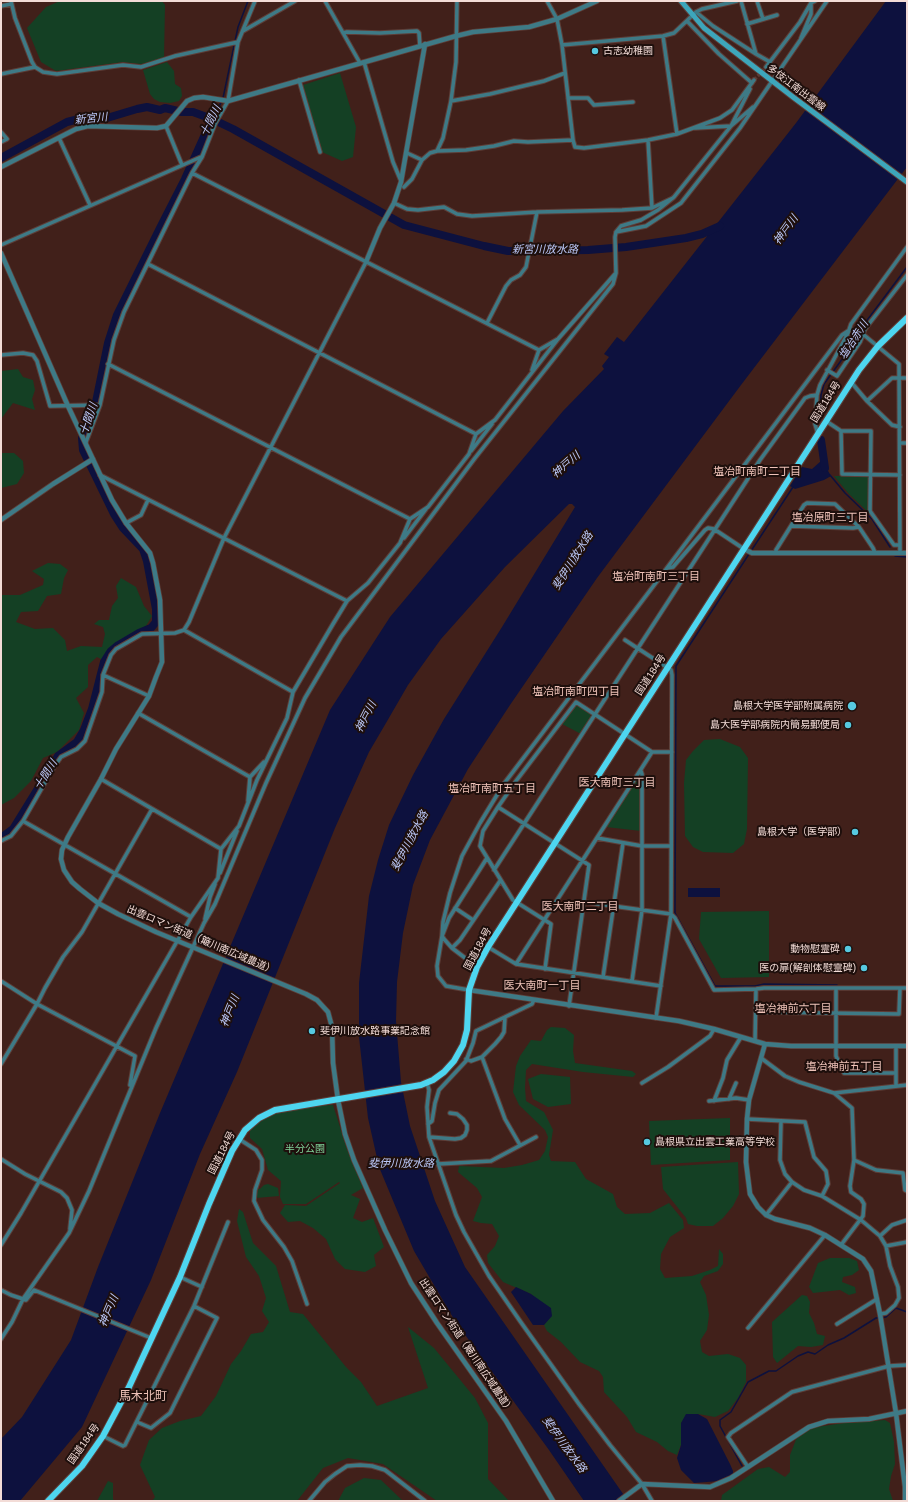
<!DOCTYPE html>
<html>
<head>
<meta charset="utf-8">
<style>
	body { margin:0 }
	#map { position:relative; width:908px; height:1502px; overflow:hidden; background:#41201a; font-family:Helvetica,sans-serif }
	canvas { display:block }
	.frame { position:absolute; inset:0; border:2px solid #f3dcd7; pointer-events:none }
</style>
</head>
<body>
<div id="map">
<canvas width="908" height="1502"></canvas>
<div class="frame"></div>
</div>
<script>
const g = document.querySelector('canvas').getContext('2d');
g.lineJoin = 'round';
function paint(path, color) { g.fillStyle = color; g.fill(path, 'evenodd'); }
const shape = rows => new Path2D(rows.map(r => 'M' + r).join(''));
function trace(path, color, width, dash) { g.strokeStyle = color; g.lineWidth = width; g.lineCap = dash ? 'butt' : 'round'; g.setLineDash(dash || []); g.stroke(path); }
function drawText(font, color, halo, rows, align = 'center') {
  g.font = font + ' Helvetica,"Noto Sans JP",sans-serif'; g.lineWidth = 4; g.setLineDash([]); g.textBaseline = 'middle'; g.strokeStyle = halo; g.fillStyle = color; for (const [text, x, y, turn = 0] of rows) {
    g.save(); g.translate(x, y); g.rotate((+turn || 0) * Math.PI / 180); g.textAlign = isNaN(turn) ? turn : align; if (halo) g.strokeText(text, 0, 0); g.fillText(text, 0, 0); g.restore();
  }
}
paint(shape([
	[60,1,162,1,165,5,164,58,141,64,123,62,56,71,41,62,27,28,46,7],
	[167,62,174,71,175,84,181,88,182,96,179,101,170,103,160,102,154,99,150,94,143,70],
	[340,73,356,127,353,157,342,161,322,152,303,85],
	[18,369,23,377,33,380,35,390,32,399,35,410,13,403,1,419,1,371],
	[1,453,14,453,23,461,24,473,17,484,1,488],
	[834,476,868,476,869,478,869,513,849,494],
	[48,563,60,564,68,570,64,578,61,594,47,596,38,611,21,612,16,622,35,629,53,628,65,640,67,651,81,646,102,647,105,634,103,627,94,624,99,620,109,620,112,606,118,598,116,586,121,578,136,587,144,606,152,616,146,626,113,646,103,660,97,657,88,665,88,687,76,698,84,713,79,730,57,752,43,758,31,781,14,798,1,805,1,595,20,595,43,585,44,579,32,571],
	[576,704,590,713,591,718,581,734,562,724],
	[720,739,740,747,748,758,747,829,744,844,733,853,703,852,693,847,685,836,684,783,686,760,693,751,704,740],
	[639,776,641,777,641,831,606,827],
	[769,911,769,977,721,978,699,939,701,912],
	[551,1027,565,1028,574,1035,573,1051,575,1063,632,1071,636,1074,633,1077,583,1072,532,1064,526,1070,525,1088,526,1101,544,1112,553,1130,549,1155,551,1161,575,1162,586,1179,613,1194,617,1207,625,1214,650,1213,669,1203,683,1220,684,1228,670,1237,661,1254,660,1269,665,1278,692,1276,710,1270,718,1266,719,1249,723,1254,723,1264,718,1271,704,1276,700,1282,706,1295,709,1315,707,1330,700,1341,702,1352,709,1356,728,1354,740,1358,746,1365,746,1382,738,1398,728,1411,715,1417,698,1414,681,1423,681,1445,677,1455,668,1451,657,1442,636,1432,627,1417,604,1392,603,1377,599,1371,580,1362,561,1342,547,1331,544,1325,551,1316,531,1294,503,1282,488,1263,487,1255,495,1246,499,1236,492,1224,481,1223,473,1221,482,1197,477,1188,458,1172,459,1166,504,1168,522,1165,539,1160,545,1151,548,1137,545,1130,519,1105,513,1092,516,1066,520,1056,531,1040,541,1041,547,1030],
	[541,1074,570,1077,571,1104,548,1107,533,1099,528,1079],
	[333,1105,347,1149,363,1188,351,1195,360,1199,353,1218,362,1222,373,1218,384,1247,374,1255,376,1266,365,1272,345,1269,335,1259,326,1239,313,1228,300,1221,288,1222,280,1213,285,1205,306,1206,340,1183,339,1182,306,1204,283,1204,280,1197,281,1181,268,1170,262,1149,250,1138,250,1128,271,1114,310,1106],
	[730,1118,730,1160,651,1165,649,1121],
	[738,1162,739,1194,733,1206,723,1218,713,1226,697,1226,688,1224,686,1218,663,1189,661,1167],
	[268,1184,278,1188,279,1196,256,1198,258,1189,260,1189,264,1185],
	[239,1209,243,1212,253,1243,276,1266,290,1312,303,1314,346,1367,361,1382,377,1406,428,1388,408,1327,434,1348,475,1398,488,1423,488,1479,509,1501,437,1501,383,1464,348,1458,323,1468,297,1501,152,1501,155,1497,140,1465,149,1440,162,1428,180,1421,201,1416,216,1396,231,1364,241,1351,251,1334,263,1332,269,1322,262,1311,266,1298,259,1276,246,1257,237,1221],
	[830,1258,849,1258,857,1261,859,1270,852,1275,843,1277,842,1282,855,1287,856,1293,849,1295,840,1290,813,1293,809,1287,818,1263],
	[802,1295,807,1296,810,1302,809,1313,814,1323,817,1334,825,1336,823,1345,811,1347,798,1346,777,1363,773,1357,772,1322],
	[885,1420,890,1423,894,1442,895,1464,891,1476,889,1489,893,1501,721,1501,722,1495,758,1469,769,1467,785,1477,790,1472,790,1455,797,1437,810,1428,844,1423],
	[364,1478,381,1480,403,1501,338,1501,345,1488],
	[108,1481,113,1483,113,1499,115,1501,97,1501]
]), '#144024');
paint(shape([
	[886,1,907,1,907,167,741,385,597,578,510,705,468,769,430,840,413,885,403,933,397,982,396,1021,401,1082,410,1126,435,1201,465,1267,628,1501,584,1501,549,1450,455,1321,414,1251,379,1167,368,1118,359,1037,359,983,369,896,378,860,389,825,413,775,444,719,502,627,575,507,572,504,569,504,505,567,441,639,408,685,386,723,369,752,335,828,237,1072,200,1154,151,1280,82,1427,20,1501,1,1501,1,1439,22,1417,71,1340,98,1267,160,1113,330,710,390,617,563,411,604,369,602,366,609,357,604,354,617,337,624,342,796,123],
	[825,459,827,469,831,476,824,480,795,489,790,486,802,467,812,469,821,461],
	[688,888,720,888,720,897,688,897],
	[516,1287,531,1294,551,1308,552,1316,544,1325,533,1325,511,1292],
	[686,1414,698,1414,707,1419,730,1464,733,1471,733,1474,719,1481,694,1483,681,1470,677,1458,681,1445,681,1423]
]), '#0d113e');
trace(shape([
	[223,98,238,27,248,1],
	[214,120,221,102],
	[820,420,821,395,824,384,859,336,862,327,907,267],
	[830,475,845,493,872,519,890,547],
	[751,551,793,487],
	[749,554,676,666,675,913,715,986,755,986,764,984,837,985],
	[895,556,907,557],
	[742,1466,720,1426,720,1420,731,1412,748,1382,769,1371,776,1371,798,1356,808,1352,815,1354,828,1345,844,1338,876,1318,886,1317,896,1308,907,1312]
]), '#0d113e', 1.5);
trace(shape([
	[1,158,67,122,79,119,107,118,137,109,147,107,160,110,165,108,182,112,193,112,212,119],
	[821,440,825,468],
	[1,838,13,829,58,756,77,742,84,730,92,709,104,662,111,651,117,646,139,633,151,628,156,622,156,609,147,561,143,549,123,528,114,514,83,450,82,438,95,407,108,343,117,315,161,226,185,179,212,119,233,129,404,225,484,246,508,251,588,250,626,247,686,238,702,234,720,226]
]), '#0d113e', 8);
trace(shape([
	[754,80,766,67]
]), '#5c3c36', 3.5, [3.5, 2]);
const minor = shape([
	[11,1,15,18,32,62,35,67,43,72,57,74,123,65,141,67,175,56,238,42],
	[325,1,360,63],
	[547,1,557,19,562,45,573,140,575,147,584,148,648,140,677,134,720,118,732,110,754,80],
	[741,1,756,54,770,62],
	[757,1,763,19],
	[1,6,11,4],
	[696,12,713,26,756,54],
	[687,21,719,54,752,83],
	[747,24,777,15],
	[243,31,295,1],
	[343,33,347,32,380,33,417,31,419,33,420,46],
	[663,36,677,134],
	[801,38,811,14,811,2],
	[562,45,663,36,674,33,696,12,702,9,737,1],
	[364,62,393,162,401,181],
	[766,67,800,22,811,3,815,1],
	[1,74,35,67],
	[299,80,320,152],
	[568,98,588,98,594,105,633,102],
	[451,101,490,94,544,81,565,73],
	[166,126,182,165],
	[695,128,731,126,750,89],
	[1,132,7,139,1,142],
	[59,138,90,205],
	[437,151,466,150,494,146,514,141,528,142,573,140],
	[407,153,422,160],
	[192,173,539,350],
	[404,187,412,179,422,160,430,153,437,151,443,138,451,101,456,62,457,1],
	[394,203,407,209,418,210,444,207,457,214,472,216,537,212,622,210,652,208,648,140],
	[652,208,673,198],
	[616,232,621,226,641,220,658,210,674,197,731,126,753,107],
	[1,245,201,157],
	[148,264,476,434],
	[487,323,506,286,511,280,520,275,526,267,537,212],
	[864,335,899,364,900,553],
	[1,355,23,353,33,355,37,361,50,406,100,405],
	[108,364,410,519],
	[532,370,539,350,558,339,615,274],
	[827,370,837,376,860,342,865,329,907,275],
	[851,382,867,401,892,425,900,427],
	[867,401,892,378,907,378],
	[826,421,841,431,871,431,870,511,894,545,899,545],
	[841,431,842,474,900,475],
	[818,434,815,424,817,395,820,385,848,333,851,324,907,247],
	[86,442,100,405,114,340,124,312,192,173,202,157,215,124,228,101,238,42,255,1],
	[900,443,907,443],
	[471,451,492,424],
	[100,475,347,601],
	[126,523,141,515,148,500],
	[791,526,853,528,859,527],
	[404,538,426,509],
	[776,553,776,550,804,505,807,503,835,504,859,527,873,548,875,553],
	[667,568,842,335,848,331],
	[184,630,293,692],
	[625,640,671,670,672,675,671,914,656,1018],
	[103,675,149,696],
	[138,713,250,777,248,801],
	[250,777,264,762],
	[101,779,221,849],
	[498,807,589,865,569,1006],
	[23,821,191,917],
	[597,838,642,846,671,846],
	[1,841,11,836,23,821,54,767,61,757,77,749,85,741,102,692,103,675,111,655,116,649,142,634,175,633,184,630,189,622,224,538,366,262],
	[494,870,760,460,805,398,810,396,817,395],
	[220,873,237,831],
	[584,902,671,914,675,918,714,990,756,989,764,988,907,988],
	[455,908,473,920],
	[205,919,210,897,215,884],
	[488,947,516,964,661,986],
	[452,948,460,940,500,881],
	[516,964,652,752],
	[477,967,452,948,444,939,442,936,443,922,450,893,462,856,480,823,503,785,667,568,673,567,705,530,708,528,714,529,744,549],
	[545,969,551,924,513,900,480,846,483,831,498,807,516,781,576,702,652,752,672,752],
	[603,977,623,843],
	[1,981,37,1004,135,1056,130,1085],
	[632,981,642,910,642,774,641,771],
	[836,989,836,1056,844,1073,896,1073],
	[469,990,446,986,438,976,437,966,442,936,449,918,487,858],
	[756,1012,899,1014,900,988],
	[755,1041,756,989],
	[482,1057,505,1119,520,1145],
	[761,1058,785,1076,799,1082,834,1093,852,1108,854,1160,850,1186,851,1192,861,1199,864,1204,863,1216,841,1245],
	[466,1059,471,1061,482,1057,495,1044,501,1037,504,1032,505,1017],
	[1,1064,37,1004,45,988,63,957,82,932,152,809],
	[427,1083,429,1090,427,1107,429,1137,456,1215,464,1232,489,1276,520,1321,579,1404,610,1445,642,1484,652,1501],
	[642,1083,668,1067,710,1036,714,1029],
	[896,1086,896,1046],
	[834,1093,907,1085],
	[729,1099,736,1083],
	[709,1101,736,1098,749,1100],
	[714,1101,723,1078,727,1060,741,1037],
	[747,1119,805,1122,814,1157,826,1171,828,1184,822,1196],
	[781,1121,780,1160,785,1174,792,1182,804,1190,822,1196,861,1220,880,1236,886,1246,890,1266,898,1287,899,1298,895,1305,886,1313,880,1314],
	[428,1124,432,1121,435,1103,439,1090,466,1061,473,1043,476,1031,532,1004,534,1000],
	[429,1137,455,1139,461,1138,465,1135,467,1130,467,1125,463,1119,457,1114,450,1113],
	[239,1139,256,1150,262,1160,262,1170,255,1190,254,1201,263,1220,284,1247,292,1261,307,1304],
	[1,1159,25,1174,61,1192,67,1198,72,1210,70,1229],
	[854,1160,876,1170,903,1173,905,1190,907,1191],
	[438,1164,491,1161,536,1137],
	[766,1215,792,1182],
	[880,1236,892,1225,907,1220],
	[1,1245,21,1213,191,917,218,878,221,849,239,826,257,780,287,718,293,692,333,624,347,601,368,583,400,543,410,519,428,507,469,454,476,434,495,420,558,339],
	[886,1246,907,1242],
	[180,1277,202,1287],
	[1,1290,11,1295,26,1300,34,1290,151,1338],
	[837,1324,877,1299],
	[748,1328,825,1235],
	[1,1339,12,1322,23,1299,69,1233,89,1191,156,1028,204,923,215,904,266,783,305,698,341,637,475,458,613,284,616,273,615,237,616,232,646,226,681,203,740,128,827,1],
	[137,1422,151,1428,170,1413,217,1318,194,1306],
	[103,1436,123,1446,125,1445,194,1306,228,1222],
	[748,1467,728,1437,731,1433,792,1392,889,1366,907,1365],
	[309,1501,325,1482,335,1474,347,1466,360,1465,372,1466,385,1470,425,1501]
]);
const tertiary = shape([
	[1,167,76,129,88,126,157,128,166,126,187,101,194,98,203,97,228,101,456,36,473,32,529,27,557,19,597,1],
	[1,253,68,406,112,500,126,523,150,553,153,563,160,600,162,662,156,677,149,696,116,749,101,779,68,837,62,850,61,859,64,870,72,882,80,889,98,903,118,914,156,932,306,994,317,1000,328,1012,332,1027,333,1063,338,1100,345,1134,354,1160,385,1230,411,1283,437,1323,506,1421,553,1501],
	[366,262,380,228,394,203,401,182,425,44],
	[1,520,53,484,93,459],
	[744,549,752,553,907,553],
	[469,990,679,1021,714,1029,765,1044,791,1046,907,1046],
	[765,1044,749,1100,747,1119,746,1162,750,1194,758,1207,766,1215,775,1219,810,1228,825,1235,863,1259,871,1271,880,1314,896,1413,905,1487,905,1501],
	[619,1501,642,1484,710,1487,731,1478,809,1427,828,1421,869,1419,907,1411]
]);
const secondary = shape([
	[681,1,704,28,793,97,907,182]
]);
const trunk = shape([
	[48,1501,82,1466,103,1436,129,1387,180,1277,209,1204,232,1151,245,1130,259,1118,275,1110,421,1085,433,1080,444,1072,454,1061,463,1045,467,1030,469,990,477,967,488,947,859,370,878,346,907,318]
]);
trace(minor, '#5d3e38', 5.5);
trace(tertiary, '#5d3e38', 6);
trace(secondary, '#5d3e38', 7);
trace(trunk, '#5d3e38', 8);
trace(minor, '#3e7a86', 3.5);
trace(tertiary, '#3e7a86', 4.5);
trace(secondary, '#3da6bb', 5);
trace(trunk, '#4ed6f0', 6);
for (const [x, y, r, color] of [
	[595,51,4,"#56c9e0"],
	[852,706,5,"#56c9e0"],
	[848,725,4,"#56c9e0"],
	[855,832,4,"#56c9e0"],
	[848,949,4,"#56c9e0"],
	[864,968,4,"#56c9e0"],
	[312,1031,4,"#56c9e0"],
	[647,1142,4,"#56c9e0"]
]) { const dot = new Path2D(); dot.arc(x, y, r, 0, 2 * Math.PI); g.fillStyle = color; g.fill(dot); trace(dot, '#1e0f0c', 1.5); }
drawText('10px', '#f3dcd7', '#1e0f0c', [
	["古志幼稚園",603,51,"left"],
	["島根大学医学部附属病院",843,706],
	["島大医学部病院内簡易郵便局",840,725],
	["島根大学（医学部）",847,832],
	["動物慰霊碑",840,949],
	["医の扉(解剖体慰霊碑)",856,968],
	["斐伊川放水路事業記念館",320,1031,"left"],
	["島根県立出雲工業高等学校",655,1142,"left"]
], 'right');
drawText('10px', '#f3dcd7', '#1e0f0c', [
	["多伎江南出雲線",796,88,37],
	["国道184号",826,402,-58],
	["国道184号",651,675,-57],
	["出雲ロマン街道（簸川南広域農道）",201,940,23],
	["国道184号",478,949,-62],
	["国道184号",222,1153,-63],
	["出雲ロマン街道（簸川南広域農道）",466,1346,56],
	["国道184号",84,1444,-55]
]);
drawText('10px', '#81d39a', '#1e0f0c', [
	["半分公園",305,1149]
]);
drawText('italic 11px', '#bbc8f8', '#1e0f0c', [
	["新宮川",91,119,-6],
	["十間川",211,121,-64],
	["神戸川",786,230,-54],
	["新宮川放水路",545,250],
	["塩冶赤川",854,340,-57],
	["十間川",89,419,-71],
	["神戸川",566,465,-41],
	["斐伊川放水路",573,561,-58],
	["神戸川",366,717,-63],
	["十間川",46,775,-58],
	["斐伊川放水路",410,841,-62],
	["神戸川",230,1011,-68],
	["斐伊川放水路",401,1164],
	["神戸川",109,1311,-67],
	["斐伊川放水路",564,1445,54]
]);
drawText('11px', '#eec2b8', '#1e0f0c', [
	["塩冶町南町二丁目",757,472],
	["塩冶原町三丁目",830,518],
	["塩冶町南町三丁目",656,577],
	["塩冶町南町四丁目",576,692],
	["医大南町三丁目",617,783],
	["塩冶町南町五丁目",492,789],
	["医大南町二丁目",580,907],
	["医大南町一丁目",542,986],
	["塩冶神前六丁目",793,1009],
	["塩冶神前五丁目",844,1067]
]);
drawText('12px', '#eec2b8', '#1e0f0c', [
	["馬木北町",143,1397]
]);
</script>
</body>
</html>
